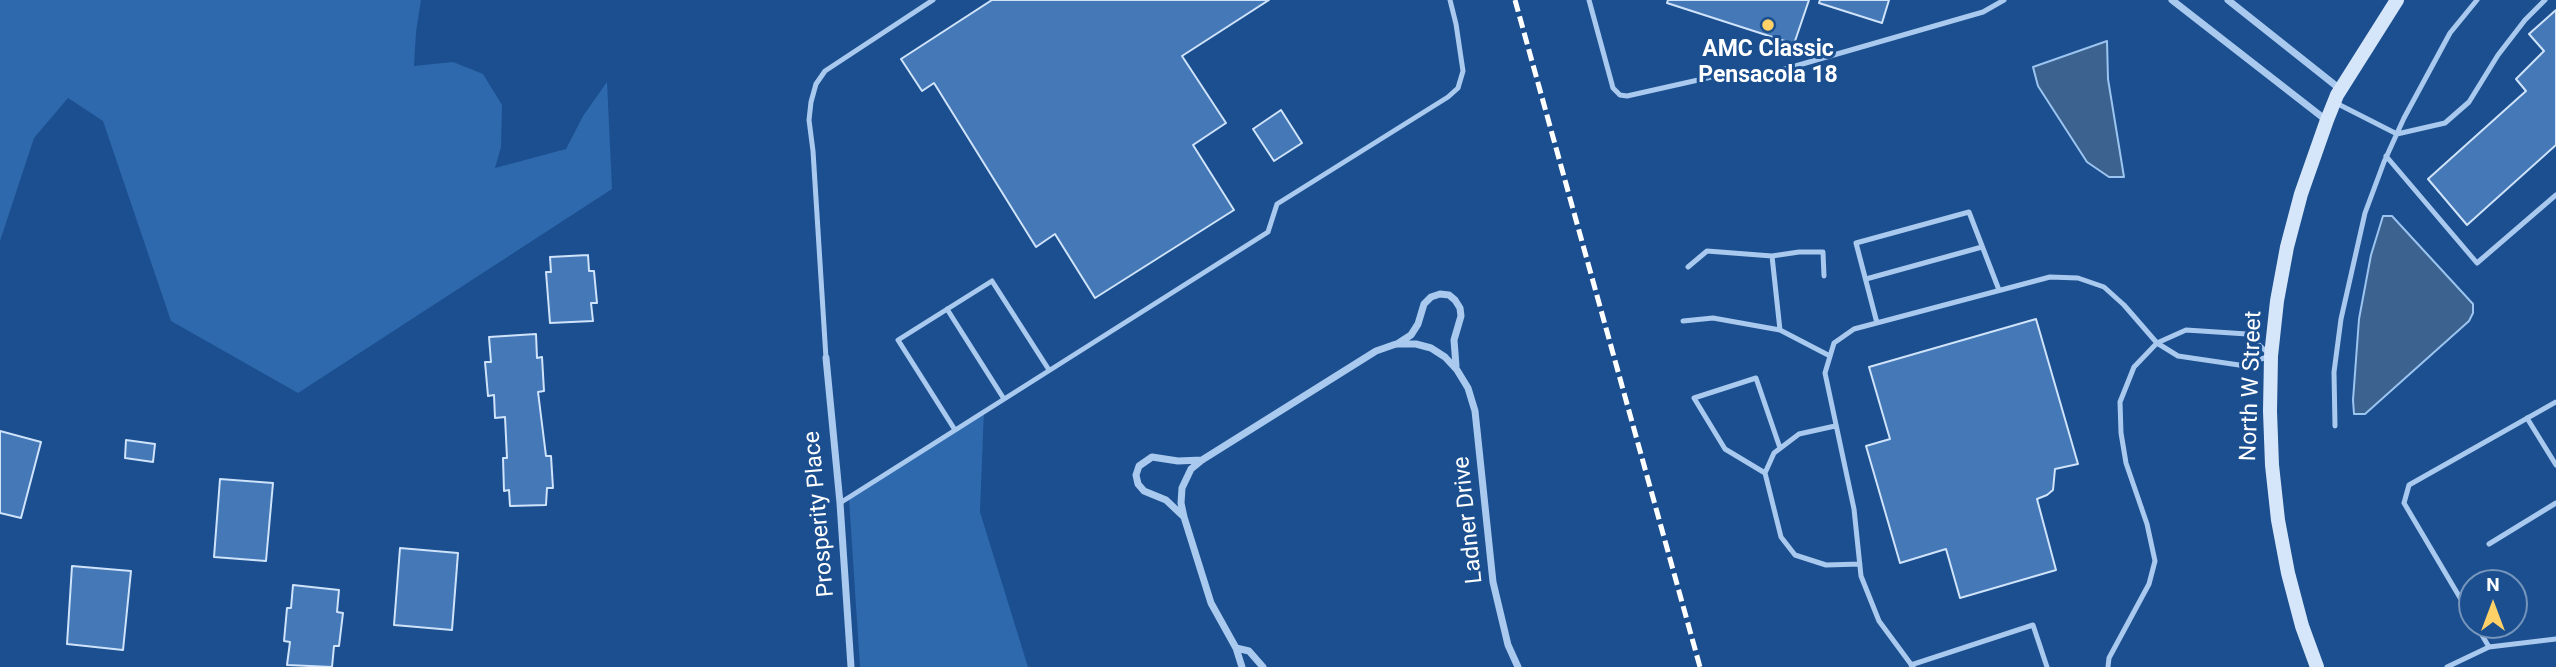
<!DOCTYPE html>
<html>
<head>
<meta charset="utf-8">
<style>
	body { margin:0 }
	#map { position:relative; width:2556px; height:667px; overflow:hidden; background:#1b4f8f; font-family:Roboto,sans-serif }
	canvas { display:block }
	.north { position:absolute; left:2458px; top:569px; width:70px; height:70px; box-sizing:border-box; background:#1b4f8f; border:2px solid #7695bc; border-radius:50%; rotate:0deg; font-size:19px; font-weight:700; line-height:28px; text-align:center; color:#fff }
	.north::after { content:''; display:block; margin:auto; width:24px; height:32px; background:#ffd166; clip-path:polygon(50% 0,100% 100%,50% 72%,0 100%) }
</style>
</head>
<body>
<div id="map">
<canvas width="2556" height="667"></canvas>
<div class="north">N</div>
</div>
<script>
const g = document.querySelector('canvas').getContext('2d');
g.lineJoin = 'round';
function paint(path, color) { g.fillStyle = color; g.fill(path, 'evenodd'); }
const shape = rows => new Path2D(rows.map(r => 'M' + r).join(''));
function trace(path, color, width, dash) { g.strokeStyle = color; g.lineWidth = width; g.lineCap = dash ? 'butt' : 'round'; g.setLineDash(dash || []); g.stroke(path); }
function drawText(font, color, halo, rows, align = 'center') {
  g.font = font + ' Roboto,sans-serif'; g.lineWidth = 6; g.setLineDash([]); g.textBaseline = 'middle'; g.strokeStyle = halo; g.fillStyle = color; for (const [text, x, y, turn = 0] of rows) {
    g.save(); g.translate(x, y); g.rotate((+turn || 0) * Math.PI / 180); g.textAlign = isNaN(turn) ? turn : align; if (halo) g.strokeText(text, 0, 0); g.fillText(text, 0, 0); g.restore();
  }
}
paint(shape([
	[0,0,421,0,416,32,414,66,453,62,483,74,502,105,501,147,495,168,566,149,583,116,607,82,612,189,298,393,171,321,103,121,68,98,34,138,0,241],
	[984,409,980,512,1028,667,860,667,849,499]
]), '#2e69ad');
const water = shape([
	[2107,41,2108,79,2124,177,2109,177,2087,162,2038,86,2033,67,2107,41],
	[2383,216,2392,216,2473,304,2473,313,2469,321,2365,414,2354,414,2353,400,2359,319,2371,255,2383,216]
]);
paint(water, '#3c6290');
trace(water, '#9cc4f0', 2);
const building = shape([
	[992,0,1269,0,1182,56,1226,123,1193,145,1234,210,1095,298,1055,234,1036,247,934,83,922,91,901,59,992,0],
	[1668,0,1809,0,1794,44,1667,3,1668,0],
	[1820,0,1889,0,1882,23,1819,3,1820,0],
	[2556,10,2556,145,2467,225,2428,179,2526,91,2516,79,2544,51,2529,34,2556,10],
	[1281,110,1302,143,1274,161,1253,129,1281,110],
	[588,255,589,271,594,271,597,303,591,303,593,321,550,323,546,272,551,272,550,257,588,255],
	[2036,319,2078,464,2055,469,2053,490,2047,495,2037,499,2056,570,1960,598,1946,549,1900,563,1866,446,1890,439,1869,367,2036,319],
	[536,334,537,358,542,357,544,391,538,392,546,456,551,456,553,488,547,488,546,505,510,506,509,490,504,491,503,458,507,458,505,417,495,418,494,395,488,396,485,362,491,362,489,337,536,334],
	[0,431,41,442,21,518,0,513,0,431],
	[126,440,155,444,153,462,125,458,126,440],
	[220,479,273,483,266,561,214,557,220,479],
	[400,548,458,553,452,630,394,625,400,548],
	[72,566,131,571,123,650,67,644,72,566],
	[293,585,339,590,337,612,343,613,339,646,334,646,332,667,287,665,290,642,284,641,287,608,291,608,293,585]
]);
paint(building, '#4478b7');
trace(building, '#cfe3fa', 2);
trace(shape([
	[1589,0,1613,88,1620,95,1627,96,1716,76,1754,76,1771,73,1983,12,2004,0],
	[2334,102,2397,134,2445,123,2469,102,2498,55,2525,20,2545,0],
	[2386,156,2477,263,2556,195],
	[1772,256,1799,252,1823,252,1824,276],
	[1688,267,1707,251,1772,256,1780,330],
	[1866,279,1982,247],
	[947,309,1004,399],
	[1683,321,1713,318,1780,330,1830,356],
	[1877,323,1856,243,1969,212,1999,290],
	[826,358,813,151,809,120,811,102,816,84,825,71,933,0],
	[2527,418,2556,465],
	[1835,426,1799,434,1774,453,1765,473,1781,537,1795,555,1826,565,1860,564],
	[2335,426,2334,372,2341,319,2365,213,2384,162,2404,118,2450,33,2477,0],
	[955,430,898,340,992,281,1049,370],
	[1765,473,1725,449,1694,398,1756,378,1780,448],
	[840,503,1268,232,1277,204,1448,97,1458,88,1463,71,1456,24,1450,0],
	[2489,544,2556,503],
	[2472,618,2404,503,2409,485,2556,402],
	[2476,625,2489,647,2556,639],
	[1911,665,2033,625,2047,667],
	[1913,667,1879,621,1861,576,1854,509,1825,373,1834,343,1854,329,2050,277,2078,278,2104,287,2124,305,2157,343,2178,356,2239,365,2268,357],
	[2108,667,2109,658,2149,584,2155,561,2147,524,2126,463,2121,433,2120,402,2134,367,2157,343,2186,330,2247,334,2268,353],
	[2447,667,2489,647]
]), '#a9c9ee', 5);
trace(shape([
	[2172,0,2326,120],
	[2228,0,2340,89],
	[1397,344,1411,335,1418,324,1424,304,1431,297,1440,294,1449,295,1455,300,1460,308,1461,316,1454,340,1456,366],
	[826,358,840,503,851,667],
	[1202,460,1178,461,1152,457,1139,466,1136,475,1138,484,1144,491,1166,500,1184,517,1211,603,1236,648,1242,667],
	[1184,517,1181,503,1182,488,1191,469,1202,460,1376,351,1396,344,1416,344,1431,348,1445,357,1457,370,1468,388,1475,411,1493,582,1508,645,1518,667],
	[1236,648,1249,651,1263,667]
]), '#a9c9ee', 7);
trace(shape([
	[2317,667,2302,626,2288,573,2278,520,2272,465,2270,411,2271,356,2277,301,2287,247,2301,194,2327,120,2337,95,2397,0]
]), '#d6e6fa', 14);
trace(shape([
	[1515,0,1700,667]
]), '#fff', 5, [12, 5]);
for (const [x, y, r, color] of [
	[1768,25,7,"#ffd166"]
]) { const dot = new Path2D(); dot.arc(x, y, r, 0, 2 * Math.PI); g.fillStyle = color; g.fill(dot); trace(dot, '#1b4f8f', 2.5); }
drawText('bold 23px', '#fff', '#1b4f8f', [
	["AMC Classic",1768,50],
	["Pensacola 18",1768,76]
]);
drawText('23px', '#fff', '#1b4f8f', [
	["North W Street",2252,386,-88],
	["Prosperity Place",820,514,-95],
	["Ladner Drive",1469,520,-96]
]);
</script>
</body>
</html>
